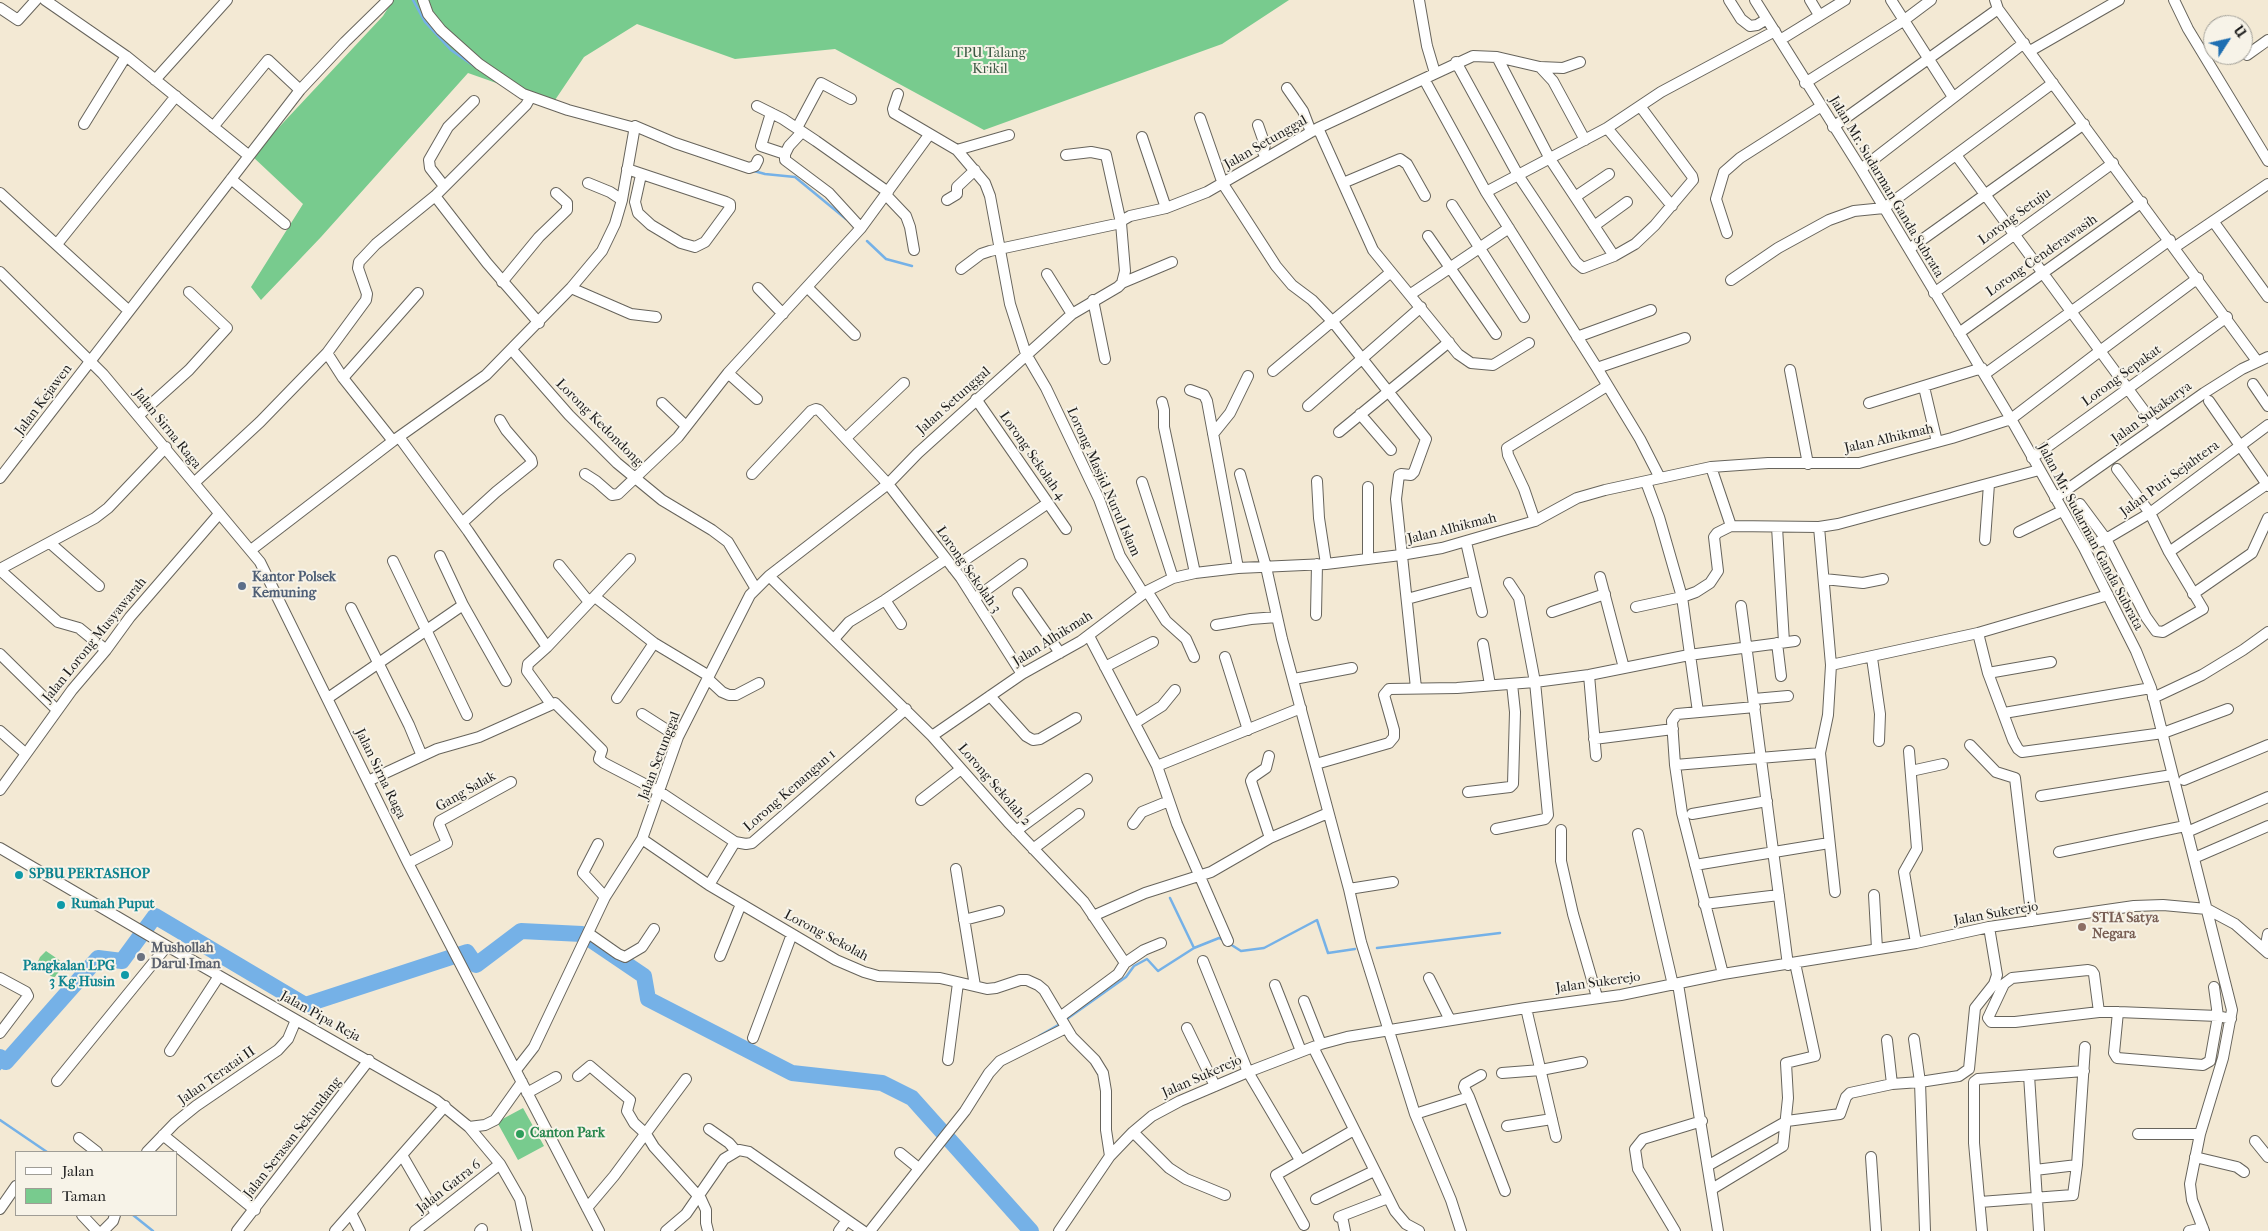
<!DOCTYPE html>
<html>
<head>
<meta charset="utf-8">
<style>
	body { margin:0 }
	#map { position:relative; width:2268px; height:1231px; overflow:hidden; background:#f3e9d4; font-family:"IM FELL French Canon",serif }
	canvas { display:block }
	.legend { position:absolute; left:15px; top:1151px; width:162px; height:65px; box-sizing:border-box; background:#f7f3e8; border:1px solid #9f9d96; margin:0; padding:6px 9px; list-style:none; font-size:15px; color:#1c1c1c }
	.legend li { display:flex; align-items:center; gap:10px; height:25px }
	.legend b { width:25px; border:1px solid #9f9d96 }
	.north { position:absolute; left:2203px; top:15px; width:50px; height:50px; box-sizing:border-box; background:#f7f3e8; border:1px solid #9f9d96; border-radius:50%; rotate:55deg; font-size:14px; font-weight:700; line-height:20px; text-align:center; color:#1c1c1c }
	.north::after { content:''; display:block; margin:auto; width:18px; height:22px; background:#1f6fb2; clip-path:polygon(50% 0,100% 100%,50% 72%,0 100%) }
</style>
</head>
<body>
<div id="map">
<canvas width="2268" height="1231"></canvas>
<ul class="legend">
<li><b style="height:6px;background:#fff"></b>Jalan</li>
<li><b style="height:14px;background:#78cb8e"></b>Taman</li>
</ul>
<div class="north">U</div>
</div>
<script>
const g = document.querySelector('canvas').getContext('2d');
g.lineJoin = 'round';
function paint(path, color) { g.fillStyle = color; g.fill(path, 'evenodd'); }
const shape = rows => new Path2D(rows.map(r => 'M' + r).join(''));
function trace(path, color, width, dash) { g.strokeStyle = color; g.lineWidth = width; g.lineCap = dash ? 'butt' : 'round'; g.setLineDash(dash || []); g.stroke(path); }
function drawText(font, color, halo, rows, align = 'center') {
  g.font = font + ' "IM FELL French Canon",serif'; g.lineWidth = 4; g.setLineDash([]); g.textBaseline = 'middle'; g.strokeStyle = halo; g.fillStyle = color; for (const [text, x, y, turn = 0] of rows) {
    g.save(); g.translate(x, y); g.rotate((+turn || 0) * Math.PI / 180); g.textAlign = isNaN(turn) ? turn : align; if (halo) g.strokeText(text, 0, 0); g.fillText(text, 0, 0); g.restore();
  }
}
paint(shape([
	[393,0,1289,0,1222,44,984,130,835,49,735,59,637,24,584,57,553,103,468,73,321,237,261,300,251,287,303,204,252,156,383,16],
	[46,951,65,964,54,978,36,966,40,957],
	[523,1108,544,1146,518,1160,497,1122]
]), '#78cb8e');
trace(shape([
	[413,0,425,22,451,50,474,66],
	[754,171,765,174,795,177,846,219],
	[867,241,886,259,912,266],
	[1170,898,1194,948],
	[1230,944,1241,951,1264,948,1317,920,1328,953,1355,949],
	[1377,948,1500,933],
	[1064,1021,1126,977,1134,966,1147,959,1158,971,1194,948,1219,938,1225,941],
	[1039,1036,1060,1024],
	[0,1069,6,1062],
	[0,1120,47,1152],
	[133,1215,153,1231]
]), '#75b1e7', 2.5);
trace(shape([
	[0,1057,6,1062,98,958,122,961,155,916,305,1005,467,952,476,965,521,931,582,934,644,976,648,999,792,1073,882,1083,912,1098,1031,1231]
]), '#75b1e7', 16);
const minor = shape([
	[45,0,126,56,248,155],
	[423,0,428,14,441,30,479,64,523,94,568,110,635,128],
	[1419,0,1427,46,1435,73],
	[1729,0,1741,19,1750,26,1757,25,1767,19],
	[1755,0,1861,169,2011,419,2084,548,2136,651,2151,688,2232,1010,2223,1058,2200,1134,2190,1184,2192,1200,2204,1231],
	[1810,0,1819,15],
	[1891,0,1953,97],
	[1995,0,1998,9,2257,361],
	[2174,0,2188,29,2268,161],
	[0,8,18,20,36,0],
	[1780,40,1845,0],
	[2030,51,2119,0],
	[2247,55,2268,40],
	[1497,57,1550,159,1614,256],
	[1456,62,1518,175,1576,262,1583,268,1614,256,1635,244,1655,225,1693,180,1692,176,1640,106],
	[1540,67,1563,68,1580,62],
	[1424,79,1486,192,1597,368,1640,439,1660,478],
	[155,80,227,0],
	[1805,83,1903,21,1931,0],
	[1287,88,1303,111,1311,132],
	[898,94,893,109,894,113,957,150,985,183,990,196,1010,304,1026,354,1046,388,1099,499,1120,556,1143,593],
	[757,106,783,119,816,141,888,192],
	[771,113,761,146,785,154],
	[1200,118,1223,184,1276,266,1292,285,1312,300,1333,322,1426,439,1414,472,1411,475,1401,474,1399,475,1396,499,1416,688],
	[84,124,126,56],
	[1258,125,1265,145,1263,152,1266,158],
	[213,127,268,60,300,90],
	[1833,127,1998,9],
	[797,128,821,83,851,99],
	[1318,128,1373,250,1458,354,1471,363,1493,365,1529,343],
	[1607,128,1672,206],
	[802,132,789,146,785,154,785,160,829,193,861,228],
	[1142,137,1166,208],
	[957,150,1009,135],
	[1956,155,2156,427],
	[627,169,726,202,730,204,730,208,705,242,695,247,681,243,651,225,638,213,635,202,641,175],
	[1861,169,2024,43],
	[231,179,285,224],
	[588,183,610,192,622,200],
	[1343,183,1400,159,1407,164,1425,196],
	[444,186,430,168,429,160,448,127,474,101],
	[1486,192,1607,128,1661,92,1775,31],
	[0,193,129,311],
	[886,195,906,216,910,227,914,250],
	[435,196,487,263,539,323],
	[1575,197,1609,174],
	[947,200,957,194,957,187,975,170],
	[1452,205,1524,317],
	[2213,221,2268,297],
	[1594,226,1627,202],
	[1727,233,1716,199,1724,172,1740,158,1820,107],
	[1428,236,1496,334],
	[57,244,176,96],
	[2175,247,2268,184],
	[1909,249,2084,124],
	[961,269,981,254,990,251,1121,223,1106,155,1091,152,1066,155],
	[0,272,103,374,260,562,408,863,599,1231],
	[1047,274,1072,314],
	[1731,280,1778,248,1829,220,1854,211,1884,208,2053,83],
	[502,282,539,237,567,210,567,203,556,193],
	[1122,283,1172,262],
	[807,287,855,335],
	[571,288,631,314,656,317],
	[758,288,783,314],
	[1934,293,2113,163],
	[1411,294,1509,228],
	[1093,300,1105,359],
	[1959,333,2142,202],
	[1577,337,1651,310],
	[512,350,569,415,617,463,662,500,712,530,728,542,756,589],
	[1597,368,1685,338],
	[1790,370,1808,464],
	[1273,371,1391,272],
	[728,373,757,399],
	[1985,374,2170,240],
	[343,378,418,293],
	[2253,384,2268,406],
	[1924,387,1937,442],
	[1190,390,1204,395,1207,401,1238,568],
	[976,399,1066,529],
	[2209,401,2268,486],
	[1162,402,1164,410,1164,427,1195,573],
	[662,403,686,426],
	[1869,403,1982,368],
	[1308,406,1421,307],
	[1360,414,1391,450],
	[139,415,189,370,227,328,189,292],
	[1339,432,1449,342],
	[1213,434,1230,413,1248,376],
	[399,437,468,531,547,647],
	[846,438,904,383],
	[393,441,343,378,327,353,366,300,367,294,358,268,359,262,376,244,435,196,526,105,530,98],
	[2032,458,2227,317],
	[1711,467,1731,526],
	[585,474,596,481,612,495,618,494,678,437,728,373,861,228,929,135],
	[752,474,811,411,816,409,819,410,888,484,961,578,1022,674],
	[1240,474,1266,567,1282,639,1349,889,1361,942,1415,1114,1451,1200,1461,1231],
	[0,478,300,90,345,42,388,0],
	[1317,481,1319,518,1326,564],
	[1142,482,1173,578],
	[1646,482,1659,517,1682,597,1698,712],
	[194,483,260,422,327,353],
	[1368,487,1368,559],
	[2055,498,2204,393,2242,369,2268,357],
	[2080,504,2106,539,2146,617,2156,631,2163,632,2203,609,2169,552,2150,513,2117,469],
	[1535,521,1524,489,1508,455,1507,448,1607,386],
	[462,523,496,492,532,463,531,459,506,430,500,420],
	[1777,527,1784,642],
	[1819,527,1831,665,1828,715,1820,753,1835,892],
	[2019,532,2062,511],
	[1985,540,1989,484],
	[1466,542,1482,612],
	[50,543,99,586],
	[2084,548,2106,539,2150,513,2268,425],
	[251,550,393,441,486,375,571,288,602,251,615,224,622,200,635,126,675,143,749,168,755,166,758,160],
	[2169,552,2267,484],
	[440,556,463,605],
	[393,561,467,715],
	[559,565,589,602],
	[953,568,1048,503],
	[0,569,95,518,108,508,166,447],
	[0,570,58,622,79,628,106,650],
	[769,576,932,736,1008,822,1084,902,1125,963,1118,974,1060,1017],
	[1600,577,1624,668],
	[1824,579,1863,583,1883,579],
	[1147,591,1166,621,1186,639,1194,657],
	[1018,593,1060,653],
	[2193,594,2252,553,2268,518],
	[595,597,654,643,709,676],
	[974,599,1022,564],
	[1407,599,1474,581],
	[885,600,946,559],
	[1741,606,1788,965],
	[1636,607,1682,597,1696,592,1710,583,1718,571,1714,537,1717,533,1731,526,1819,527,1838,524,2039,470],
	[351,608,409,725,422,756],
	[1552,612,1605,594],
	[1316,615,1317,564],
	[1216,625,1251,619,1277,617],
	[1978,633,1988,673,2013,740,2018,749,2022,752,2163,733,2228,709],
	[1089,636,1157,766,1177,824,1228,941],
	[834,639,849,622,885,600,901,624],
	[1777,643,1781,676],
	[1483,644,1490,685],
	[0,654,57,710],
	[1225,657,1248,730],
	[1872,658,1880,714,1879,741],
	[1831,665,1978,633,2108,595],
	[1105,667,1153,642],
	[1988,673,2051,662],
	[1589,675,1596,756],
	[708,679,722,692,729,695,736,695,759,683],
	[1294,679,1352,668],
	[990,696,1026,736,1033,740,1040,739,1076,718],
	[328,698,463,605,506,681],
	[617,698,654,643],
	[2153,698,2202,675,2243,650,2268,632],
	[1754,699,1788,696],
	[551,704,527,671,528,664,547,647,630,559],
	[2004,713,2151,688],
	[642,714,678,737],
	[1135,723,1162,706,1175,690],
	[0,731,25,753],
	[932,736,1022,674,1081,641,1147,591,1173,578,1195,573,1238,568,1326,564,1401,555,1442,548,1535,521,1577,498,1605,490,1711,467,1768,463,1859,463,1952,438,2011,419,2100,351,2198,278],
	[1594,739,1673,729],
	[1970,745,1996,772,2015,778,2032,921],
	[1909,751,1917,849,1904,872,1916,943],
	[1269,756,1266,768,1253,777,1251,781,1270,838],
	[1316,764,1389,743,1394,737,1394,730,1384,695,1389,689,1457,688,1535,682,1589,675,1689,655,1795,641],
	[1675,765,1820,753],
	[1157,766,1301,708],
	[1911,771,1943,764],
	[2184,780,2268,745],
	[368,781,437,749,479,737,555,703,602,750,599,759,604,763,660,792,735,842,746,844,752,843,906,709],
	[0,790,72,690,106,650,130,617,219,514],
	[1468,792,1510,787,1513,784,1515,712,1512,684],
	[2041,796,2172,775],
	[921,800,961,769],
	[1692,814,1767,801],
	[1133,824,1142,812,1169,801],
	[1496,829,1545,819,1548,815,1535,682,1519,598,1509,583],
	[1561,830,1561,861,1573,914,1597,997],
	[1016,831,1087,779],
	[2187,832,2268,797],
	[1638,834,1673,985],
	[642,839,709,885,836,960,864,972,878,976,940,978,987,989,996,988,1020,980,1027,980,1038,985,1044,990,1072,1037,1095,1060,1103,1073,1106,1091,1106,1130,1110,1156],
	[598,844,583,873,605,897],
	[0,848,167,946,436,1100,469,1127,500,1164,520,1199,527,1231],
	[1033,849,1079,814],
	[2059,852,2185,826],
	[2194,858,2268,826],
	[408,863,447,843,439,824,440,821,511,782],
	[1695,865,1829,843],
	[956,869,975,986],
	[709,885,735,842],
	[1349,889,1393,882],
	[1874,895,1877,949],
	[1704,904,1779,895],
	[1093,916,1145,893,1211,872,1270,838,1328,813],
	[964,920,999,911],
	[588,933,618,954,625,957,642,947,654,929],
	[2265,950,2268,934],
	[720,956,741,904],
	[1203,961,1248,1072,1300,1160],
	[1125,963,1144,950,1161,943],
	[1723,974,1682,813,1675,765,1672,721,1677,714,1755,707],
	[0,978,26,992,28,996,0,1033],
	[1429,978,1450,1020],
	[1678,984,1718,1231],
	[1275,985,1301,1051],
	[1304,1001,1321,1044],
	[1526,1008,1556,1137],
	[2099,1012,2094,974,2092,971,2088,970,2012,978,2004,984,1988,1018,1991,1022,2015,1022,2099,1012,2118,1012,2218,1016,2231,1019],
	[2118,1012,2114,1053,2117,1058,2203,1065,2210,1061,2218,1016,2214,987],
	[1187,1028,1215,1086],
	[753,1038,792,934],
	[1887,1040,1892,1084],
	[1313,1047,1395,1211,1406,1224,1419,1231],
	[170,1051,219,976],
	[948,1060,958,983],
	[516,1070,534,1047,605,897,642,839,678,737,750,595,769,576,888,484,918,453,1072,314,1118,287,1122,283,1125,271,1121,223,1123,220,1130,216,1166,208,1207,192,1318,128,1473,56,1497,57,1540,67,1553,81,1585,140],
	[1502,1073,1541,1070,1582,1062],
	[2029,1075,2039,1231],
	[578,1076,590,1066,630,1100,627,1111,634,1123,646,1134,654,1147,701,1199,706,1210,706,1223,708,1231],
	[57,1081,167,946],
	[527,1093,556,1077],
	[1469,1097,1505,1191],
	[1415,1114,1469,1097,1464,1087,1465,1084,1481,1075],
	[1507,1126,1552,1119],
	[469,1127,485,1125,495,1120,522,1082],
	[709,1129,729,1143,735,1150],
	[1133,1132,1169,1168,1186,1179,1225,1195],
	[2138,1134,2200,1134],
	[163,1135,255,1210],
	[79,1138,97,1152],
	[2255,1141,2268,1157],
	[147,1152,175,1123,196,1106,278,1050,288,1039,296,1020],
	[402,1155,436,1214],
	[1871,1157,1876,1231],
	[2195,1157,2237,1167,2244,1172],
	[1709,1165,1787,1121,1840,1114,1846,1097,1850,1093,1892,1084,1920,1082,1914,1039],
	[918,1170,965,1111,989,1073,1000,1061,1066,1028],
	[2035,1170,2077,1165],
	[1712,1189,1783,1146,1788,1098,1786,1063,1815,1056,1795,963],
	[1316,1199,1374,1171],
	[1980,1202,2073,1195,2077,1165,2085,1047],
	[587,1208,614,1176,686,1079],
	[0,1209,16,1186],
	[351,1213,360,1231],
	[82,1215,97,1231],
	[1342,1216,1345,1231],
	[1339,1217,1388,1198],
	[1304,1225,1276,1175,1354,1130],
	[103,1231,113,1221,115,1215],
	[237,1231,369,1060],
	[335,1231,445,1106],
	[415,1231,500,1164],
	[480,1231,482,1229],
	[666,1231,686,1214,724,1159,739,1150,749,1152,863,1231],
	[839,1231,847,1220],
	[870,1231,918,1170,916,1166,900,1153],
	[1059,1231,1110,1156,1133,1132,1152,1116,1180,1101,1248,1072,1321,1044,1347,1037,1526,1008,1621,995,1723,974,1916,943,1989,927,2134,906,2163,905,2207,909,2235,924,2268,953],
	[1675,1231,1638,1169,1635,1149,1643,1139,1702,1121],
	[1925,1231,1920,1082,1959,1076,1969,1069,1975,1008,1994,984,1997,975,1989,927],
	[1982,1231,1974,1143,1974,1082,1978,1079,2084,1071],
	[2189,1231,2203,1228]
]);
trace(minor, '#67645c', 12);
trace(minor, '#fff', 10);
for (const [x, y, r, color] of [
	[242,586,5,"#5c6f8a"],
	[19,875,5,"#0f9aa8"],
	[61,905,5,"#0f9aa8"],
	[2082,927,5,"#8d6e63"],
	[141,957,5,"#6b7280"],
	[125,975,5,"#0f9aa8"],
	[520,1134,5,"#2e9e5b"]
]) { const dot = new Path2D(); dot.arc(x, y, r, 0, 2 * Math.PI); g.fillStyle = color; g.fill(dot); trace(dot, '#f7f3e8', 2); }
drawText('14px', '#3c5944', '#f7f3e8', [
	["TPU Talang",990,54],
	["Krikil",990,70]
]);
drawText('14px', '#1c1c1c', '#f7f3e8', [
	["Jalan Setunggal",1266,143,-30],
	["Jalan Mr. Sudarman Ganda Subrata",1886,187,59],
	["Lorong Setuju",2015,217,-36],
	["Lorong Cenderawasih",2042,256,-35],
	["Lorong Sepakat",2122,376,-36],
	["Jalan Kejawen",44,400,-53],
	["Jalan Setunggal",954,401,-42],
	["Jalan Sukakarya",2152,413,-36],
	["Lorong Kedondong",599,423,45],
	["Jalan Sirna Raga",167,429,51],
	["Jalan Alhikmah",1889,439,-13],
	["Lorong Sekolah 4",1032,456,55],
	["Jalan Puri Sejahtera",2170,479,-36],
	["Lorong Masjid Nurul Islam",1103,482,66],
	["Jalan Alhikmah",1452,529,-14],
	["Jalan Mr. Sudarman Ganda Subrata",2090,537,62],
	["Lorong Sekolah 3",968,570,55],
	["Jalan Alhikmah",1053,639,-32],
	["Jalan Lorong Musyawarah",95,640,-51],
	["Jalan Setunggal",660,756,-69],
	["Jalan Sirna Raga",380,774,64],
	["Lorong Sekolah 2",994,785,49],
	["Lorong Kenangan 1",790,791,-41],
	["Gang Salak",466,792,-30],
	["Jalan Sukerejo",1996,914,-10],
	["Lorong Sekolah",826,936,28],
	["Jalan Sukerejo",1598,983,-8],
	["Jalan Pipa Reja",320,1017,29],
	["Jalan Teratai II",217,1076,-35],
	["Jalan Sukerejo",1202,1077,-24],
	["Jalan Serasan Sekundang",293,1138,-52],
	["Jalan Gatra 6",449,1187,-38]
]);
drawText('bold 14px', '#4e5e75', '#f7f3e8', [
	["Kantor Polsek",252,578],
	["Kemuning",252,594]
], 'left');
drawText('bold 14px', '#0d838f', '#f7f3e8', [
	["SPBU PERTASHOP",29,875],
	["Rumah Puput",71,905],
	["Pangkalan LPG",115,967,"right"],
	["3 Kg Husin",115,983,"right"]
], 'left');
drawText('bold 14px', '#785e54', '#f7f3e8', [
	["STIA Satya",2092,919],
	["Negara",2092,935]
], 'left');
drawText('bold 14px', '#5b616d', '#f7f3e8', [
	["Mushollah",151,949],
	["Darul Iman",151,965]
], 'left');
drawText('bold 14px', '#27864d', '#f7f3e8', [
	["Canton Park",530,1134]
], 'left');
</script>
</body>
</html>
